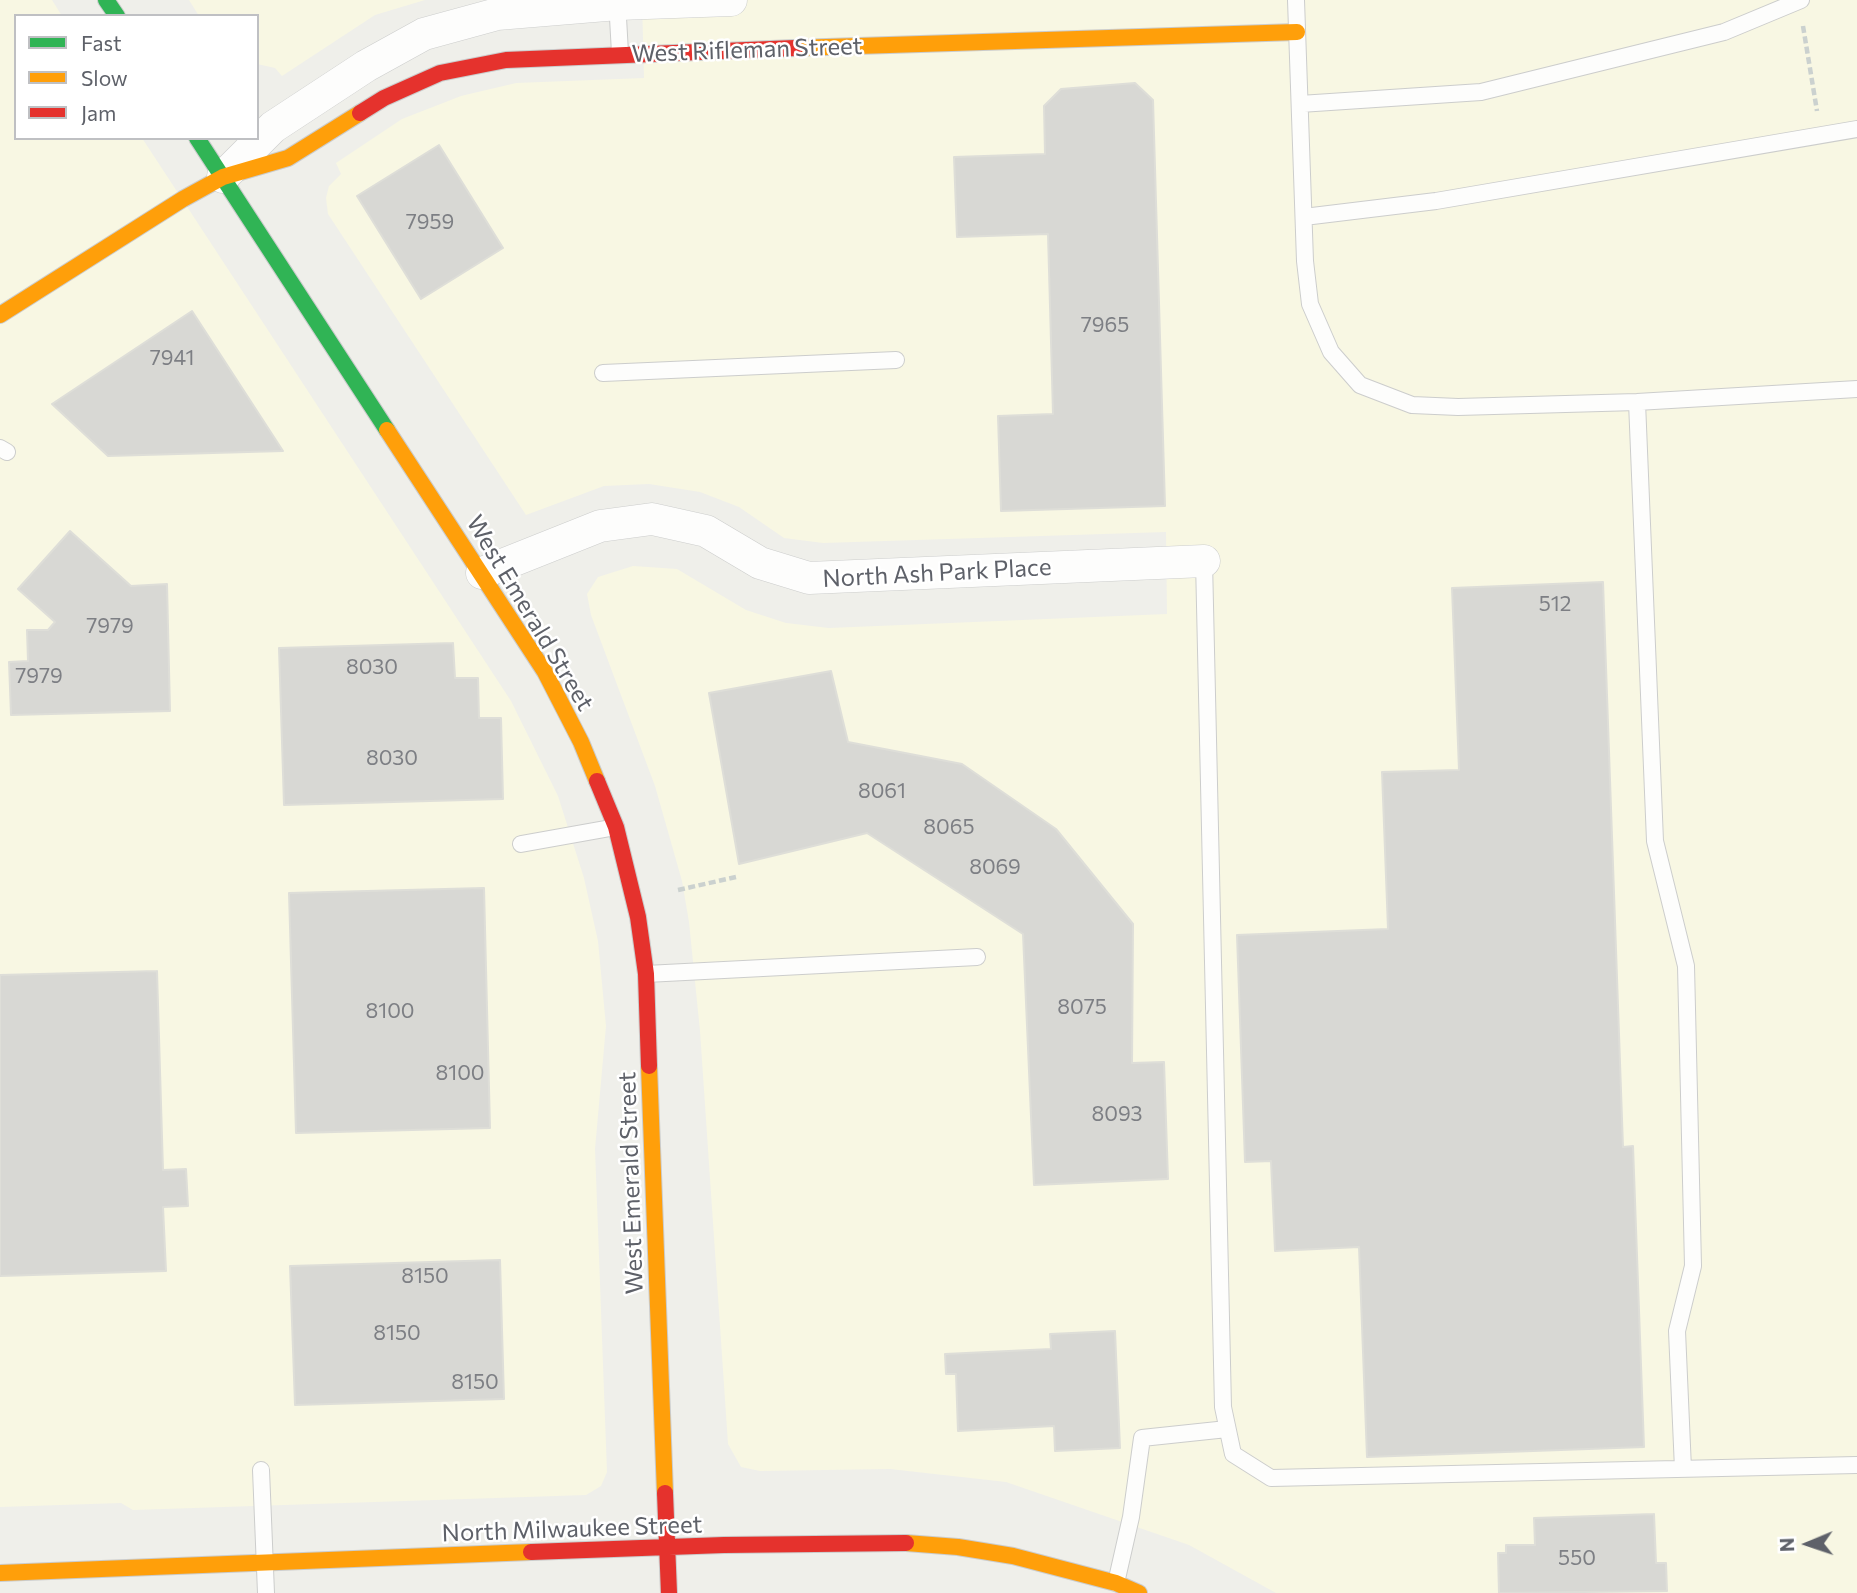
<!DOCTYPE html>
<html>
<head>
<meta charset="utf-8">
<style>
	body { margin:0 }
	#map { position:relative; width:1857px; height:1593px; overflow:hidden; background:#efefea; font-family:Commissioner,sans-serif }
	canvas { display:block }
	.legend { position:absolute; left:14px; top:14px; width:245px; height:126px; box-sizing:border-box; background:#fff; border:2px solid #bfc0c3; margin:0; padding:9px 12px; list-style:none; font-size:21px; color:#5e6169 }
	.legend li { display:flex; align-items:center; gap:14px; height:35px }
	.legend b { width:35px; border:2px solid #bfc0c3 }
	.north { position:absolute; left:1773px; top:1509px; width:70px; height:70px; -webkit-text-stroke:5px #fff; paint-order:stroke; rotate:268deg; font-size:19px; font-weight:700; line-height:28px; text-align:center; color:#5e6169 }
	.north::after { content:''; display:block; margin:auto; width:24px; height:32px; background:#5e6169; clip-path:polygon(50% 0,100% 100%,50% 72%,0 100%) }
</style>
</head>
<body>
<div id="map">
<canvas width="1857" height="1593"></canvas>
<ul class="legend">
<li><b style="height:9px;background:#30b455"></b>Fast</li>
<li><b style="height:9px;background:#ff9f0a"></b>Slow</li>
<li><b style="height:9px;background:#e5322d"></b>Jam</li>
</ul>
<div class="north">N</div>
</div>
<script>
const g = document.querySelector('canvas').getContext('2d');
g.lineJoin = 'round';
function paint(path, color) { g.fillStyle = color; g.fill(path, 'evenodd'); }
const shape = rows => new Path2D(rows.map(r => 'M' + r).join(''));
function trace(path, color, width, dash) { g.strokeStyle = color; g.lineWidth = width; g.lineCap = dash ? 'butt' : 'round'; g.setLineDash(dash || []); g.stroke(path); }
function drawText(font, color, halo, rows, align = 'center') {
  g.font = font + ' Commissioner,sans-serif'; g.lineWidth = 5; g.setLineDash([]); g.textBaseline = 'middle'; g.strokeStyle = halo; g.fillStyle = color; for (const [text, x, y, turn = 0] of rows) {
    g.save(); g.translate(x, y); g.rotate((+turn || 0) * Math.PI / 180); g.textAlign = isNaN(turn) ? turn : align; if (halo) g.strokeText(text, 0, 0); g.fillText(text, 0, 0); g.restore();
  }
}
paint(shape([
	[0,0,52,0,62,16,16,16,16,138,142,138,511,701,558,796,584,878,598,941,606,1026,595,1149,607,1472,601,1486,586,1495,133,1510,121,1503,0,1507],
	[189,0,425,0,375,15,282,76,275,68,257,64,257,16,199,16],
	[642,0,1857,0,1857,1593,1276,1593,1189,1545,1006,1482,890,1469,760,1471,741,1467,728,1444,700,1031,689,922,682,881,655,786,591,615,587,594,598,577,633,566,677,569,746,610,786,623,829,628,1167,614,1166,532,823,543,784,538,739,507,700,492,649,484,604,486,526,515,328,214,326,198,329,186,341,174,336,163,402,119,461,96,516,83,644,78]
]), '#f8f7e3');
const building = shape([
	[1135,83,1153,100,1165,506,1001,511,998,416,1053,414,1048,234,957,237,954,157,1045,154,1044,106,1061,89,1135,83],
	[439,145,503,248,421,299,357,196,439,145],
	[192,311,283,451,108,456,52,404,192,311],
	[70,531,131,586,167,584,170,711,11,715,9,662,28,661,27,630,48,630,55,622,18,589,70,531],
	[1603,582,1623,1147,1633,1146,1644,1447,1367,1457,1359,1247,1275,1251,1271,1161,1245,1162,1237,935,1388,929,1382,772,1459,770,1452,588,1603,582],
	[453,643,455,678,478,678,479,718,501,718,503,799,284,805,279,648,453,643],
	[831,671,848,742,962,764,1056,829,1133,924,1132,1063,1164,1062,1168,1179,1034,1185,1023,934,867,833,739,864,709,693,831,671],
	[484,888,490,1128,296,1133,289,893,484,888],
	[157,971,163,1170,186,1169,188,1206,163,1207,166,1271,0,1276,0,975,157,971],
	[500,1260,504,1399,295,1405,290,1266,500,1260],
	[1115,1331,1120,1448,1055,1451,1054,1426,958,1431,956,1374,946,1374,945,1354,1051,1349,1050,1334,1115,1331],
	[1654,1514,1656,1563,1666,1563,1667,1591,1499,1593,1498,1553,1506,1553,1506,1545,1535,1545,1534,1518,1654,1514]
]);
paint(building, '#d8d8d4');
trace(building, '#deded8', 2);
const lane = shape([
	[617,0,620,53],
	[1296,0,1305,261,1310,304,1331,352,1360,385,1412,405,1458,407,1637,402,1857,389],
	[1300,104,1481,92,1724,32,1801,0],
	[1304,217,1436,201,1857,129],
	[603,373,896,360],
	[1637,402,1655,841,1686,966,1693,1266,1677,1331,1683,1469],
	[0,448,7,452],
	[1204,561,1223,1407,1233,1454,1271,1478,1857,1465],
	[521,844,616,827],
	[646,974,977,957],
	[261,1470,266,1593],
	[1116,1583,1131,1517,1142,1438,1227,1429]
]);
const street = shape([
	[223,177,273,127,366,66,424,34,497,14,618,4,731,0],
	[482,573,600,526,652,519,706,531,760,563,809,578,1204,561]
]);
const fast = shape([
	[106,0,117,16],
	[197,138,387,430]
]);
const slow = shape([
	[795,48,1297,32],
	[0,315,183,199,223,177,288,158,360,113],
	[387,430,545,672,581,742,597,781],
	[649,1066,665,1493],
	[906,1543,958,1547,1013,1556,1116,1583,1139,1593],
	[0,1573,531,1552]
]);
const jam = shape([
	[360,113,384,98,440,73,506,60,795,48],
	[597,781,616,827,638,917,646,974,649,1066],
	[665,1493,669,1593],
	[531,1552,724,1545,906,1543]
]);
trace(lane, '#cccdcc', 18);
trace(street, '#cccdcc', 33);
trace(fast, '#cbcccc', 18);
trace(slow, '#cbcccc', 18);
trace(jam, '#cbcccc', 18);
trace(shape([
	[1803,26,1817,111],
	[678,890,736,877]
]), '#cbd1cf', 4.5, [7, 3.5]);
trace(lane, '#fdfdfc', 16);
trace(street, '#fdfdfc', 32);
trace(fast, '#30b455', 16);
trace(slow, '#ff9f0a', 16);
trace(jam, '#e5322d', 16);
drawText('21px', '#7d7f84', null, [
	["7959",430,222],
	["7965",1105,325],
	["7941",172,358],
	["512",1555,604],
	["7979",110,626],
	["8030",372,667],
	["7979",39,676],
	["8030",392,758],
	["8061",882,791],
	["8065",949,827],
	["8069",995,867],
	["8075",1082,1007],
	["8100",390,1011],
	["8100",460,1073],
	["8093",1117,1114],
	["8150",425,1276],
	["8150",397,1333],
	["8150",475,1382],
	["550",1577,1558]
]);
drawText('24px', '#5e6169', '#fff', [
	["West Rifleman Street",747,50,-2],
	["North Ash Park Place",937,573,-3],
	["West Emerald Street",530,613,59],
	["West Emerald Street",631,1183,-92],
	["North Milwaukee Street",572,1529,-2]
]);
</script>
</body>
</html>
